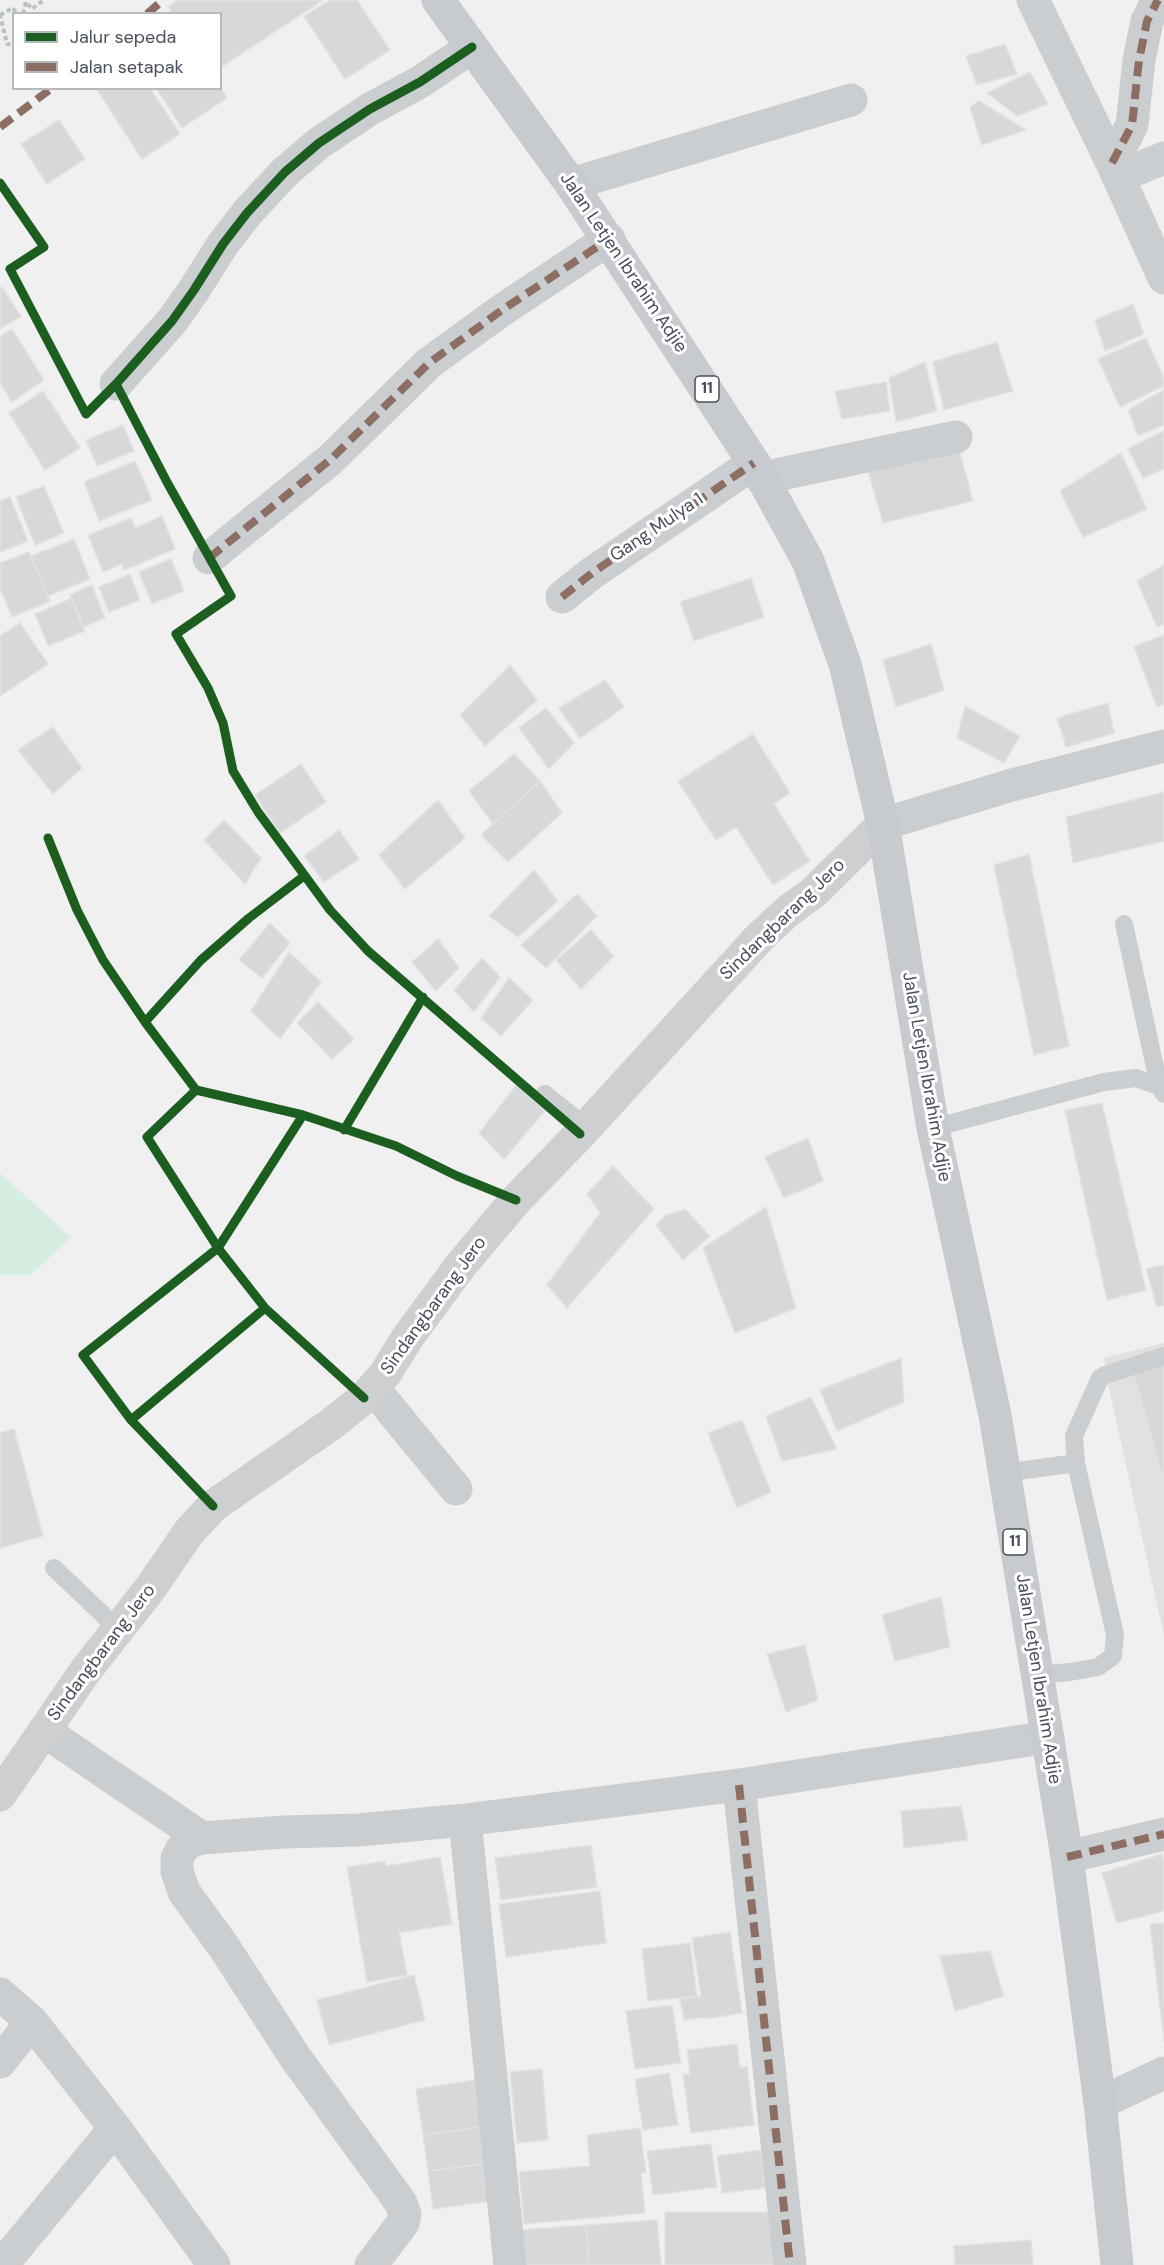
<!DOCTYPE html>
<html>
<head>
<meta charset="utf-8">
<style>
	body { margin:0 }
	#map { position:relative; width:1164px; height:2265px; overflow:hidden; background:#f0f0f0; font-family:"DM Sans",sans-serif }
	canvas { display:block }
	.legend { position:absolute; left:12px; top:12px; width:210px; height:78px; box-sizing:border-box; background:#fff; border:2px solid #b6b9bd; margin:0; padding:8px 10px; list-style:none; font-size:18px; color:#484f5b }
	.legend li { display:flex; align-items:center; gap:12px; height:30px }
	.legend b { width:30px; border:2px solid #b6b9bd }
</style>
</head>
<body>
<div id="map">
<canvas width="1164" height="2265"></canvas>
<ul class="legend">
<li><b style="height:8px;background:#1b5e20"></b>Jalur sepeda</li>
<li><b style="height:8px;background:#8d6e63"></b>Jalan setapak</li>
</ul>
</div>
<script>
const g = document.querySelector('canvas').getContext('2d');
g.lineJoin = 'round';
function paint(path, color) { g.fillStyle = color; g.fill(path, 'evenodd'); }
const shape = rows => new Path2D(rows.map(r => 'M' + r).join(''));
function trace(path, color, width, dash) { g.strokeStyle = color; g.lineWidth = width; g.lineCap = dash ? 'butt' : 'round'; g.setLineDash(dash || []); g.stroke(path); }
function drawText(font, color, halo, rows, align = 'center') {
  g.font = font + ' "DM Sans",sans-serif'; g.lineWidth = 6; g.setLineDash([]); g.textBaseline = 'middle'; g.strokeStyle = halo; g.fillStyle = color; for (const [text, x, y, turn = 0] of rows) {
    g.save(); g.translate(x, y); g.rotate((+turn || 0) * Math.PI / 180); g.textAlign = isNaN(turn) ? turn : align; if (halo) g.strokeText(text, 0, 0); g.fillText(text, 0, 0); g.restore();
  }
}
paint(shape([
	[1164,1343,1164,1636,1108,1384,1104,1358]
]), '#e2e1e1');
paint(shape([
	[0,1173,71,1237,31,1275,0,1275]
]), '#d6eee2');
const building = shape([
	[178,0,323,0,220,68,220,14,172,14,168,6,178,0],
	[330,0,357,0,390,50,345,79,304,16,330,0],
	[1005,44,1017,74,977,85,966,56,1005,44],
	[1030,72,1048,104,1017,116,987,93,1030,72],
	[220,87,227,98,182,128,156,88,220,87],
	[96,88,150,88,180,134,142,159,96,88],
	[979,101,1026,130,982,145,970,107,979,101],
	[59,120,85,159,47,184,21,144,59,120],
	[2,287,21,316,0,329,0,288,2,287],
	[1133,304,1144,334,1105,351,1095,320,1133,304],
	[12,329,44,380,12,402,0,383,0,336,12,329],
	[1146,338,1164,379,1164,386,1120,407,1098,359,1146,338],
	[997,342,1013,391,944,410,933,362,997,342],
	[925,362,937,411,896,422,889,378,925,362],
	[886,382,890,411,842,419,835,391,886,382],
	[1164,390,1164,425,1138,436,1128,410,1164,390],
	[43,391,80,448,45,470,9,413,43,391],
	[123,425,134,451,97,466,86,440,123,425],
	[1164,431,1164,469,1143,478,1128,449,1164,431],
	[958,446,973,501,883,523,868,471,958,446],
	[1121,453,1147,509,1083,537,1060,491,1121,453],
	[135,461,152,500,99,521,84,482,135,461],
	[44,486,64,533,35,545,16,497,44,486],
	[10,497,28,541,0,552,0,501,10,497],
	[162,516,175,549,124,570,122,564,103,572,88,535,131,518,135,528,162,516],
	[74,539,90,579,48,596,31,556,74,539],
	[29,552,50,601,12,617,0,588,0,563,29,552],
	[171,559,184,591,152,604,139,572,171,559],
	[1164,565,1164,624,1157,627,1137,581,1164,565],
	[130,574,140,600,109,612,99,587,130,574],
	[751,578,764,617,694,641,680,602,751,578],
	[92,585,105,618,83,627,70,595,92,585],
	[72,598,85,631,48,646,35,614,72,598],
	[20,623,48,664,0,696,0,636,20,623],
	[1164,635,1164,704,1157,707,1134,647,1164,635],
	[931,644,944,690,896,707,883,660,931,644],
	[510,665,537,700,485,746,460,715,510,665],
	[605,680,624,707,580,738,559,708,605,680],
	[1108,703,1114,733,1066,747,1057,718,1108,703],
	[965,706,1020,736,1004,763,957,738,965,706],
	[546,708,574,743,549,769,519,728,546,708],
	[53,727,82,768,53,794,18,750,53,727],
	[753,734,790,793,774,804,810,861,773,885,736,827,716,840,678,781,753,734],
	[514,754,540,781,493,824,469,791,514,754],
	[301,764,326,802,280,833,255,795,301,764],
	[540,781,562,813,508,862,481,835,540,781],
	[1164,792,1164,841,1073,863,1066,817,1164,792],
	[438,800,465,838,405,889,379,855,438,800],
	[224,820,261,858,245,884,204,840,224,820],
	[339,830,359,859,324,882,304,856,339,830],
	[1029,854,1069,1046,1034,1055,994,865,1029,854],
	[534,870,558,901,518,937,489,916,534,870],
	[577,894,597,916,546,968,521,945,577,894],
	[270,923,290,943,262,978,239,960,270,923],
	[591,930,614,956,581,989,556,960,591,930],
	[438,939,459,968,436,991,412,962,438,939],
	[289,952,321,982,280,1039,251,1011,289,952],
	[482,958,500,977,474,1012,454,990,482,958],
	[509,978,533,1000,501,1036,481,1018,509,978],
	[318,1002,354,1039,332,1059,297,1023,318,1002],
	[517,1084,545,1111,504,1159,479,1133,517,1084],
	[1102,1103,1146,1290,1107,1300,1065,1110,1102,1103],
	[808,1138,823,1181,784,1198,765,1157,808,1138],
	[613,1166,654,1209,567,1308,547,1285,600,1213,587,1194,613,1166],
	[766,1207,796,1308,735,1333,703,1248,766,1207],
	[685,1209,710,1236,683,1260,656,1225,666,1215,685,1209],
	[1164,1265,1164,1305,1157,1307,1146,1269,1164,1265],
	[901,1358,904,1402,837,1431,820,1390,901,1358],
	[1164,1363,1164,1481,1132,1368,1164,1363],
	[811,1397,837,1449,782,1461,766,1416,811,1397],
	[742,1420,771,1492,737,1508,708,1433,742,1420],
	[14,1429,43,1536,0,1548,0,1433,14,1429],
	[941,1597,950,1647,895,1661,882,1615,941,1597],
	[805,1645,818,1700,786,1712,767,1654,805,1645],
	[961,1806,968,1840,904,1848,901,1811,961,1806],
	[591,1845,597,1887,501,1900,495,1858,591,1845],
	[1162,1854,1164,1863,1164,1911,1117,1923,1102,1873,1162,1854],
	[440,1857,452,1924,399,1933,407,1975,367,1982,347,1867,385,1861,386,1866,440,1857],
	[600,1891,606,1943,506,1957,499,1904,600,1891],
	[1164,1923,1164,2041,1150,1924,1164,1923],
	[730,1932,742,2013,705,2019,705,2017,684,2020,680,1999,701,1996,692,1938,730,1932],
	[690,1943,697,1996,648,2001,642,1949,690,1943],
	[990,1951,1004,1996,955,2011,940,1956,990,1951],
	[414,1975,425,2020,329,2045,317,2000,414,1975],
	[672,2005,681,2063,635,2069,626,2011,672,2005],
	[737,2044,740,2068,747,2066,754,2125,691,2133,683,2074,690,2074,687,2050,737,2044],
	[542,2069,548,2140,517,2143,510,2072,542,2069],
	[669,2073,678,2125,643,2130,635,2079,669,2073],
	[482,2079,489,2126,423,2135,416,2089,482,2079],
	[489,2126,493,2163,428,2171,423,2135,489,2126],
	[640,2128,646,2173,641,2173,645,2213,524,2224,519,2172,590,2166,587,2135,640,2128],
	[711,2144,717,2187,653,2195,647,2151,711,2144],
	[761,2150,765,2188,722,2193,717,2156,761,2150],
	[493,2163,499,2200,433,2209,428,2171,493,2163],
	[665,2212,774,2212,775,2265,665,2265,665,2212],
	[657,2220,661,2265,589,2265,586,2225,657,2220],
	[586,2225,589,2265,522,2265,519,2230,586,2225],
	[1031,2240,1033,2265,955,2265,954,2246,1031,2240]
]);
paint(building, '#d7d8da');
trace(building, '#e1e2e3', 1.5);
trace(shape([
	[0,14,7,44,14,45],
	[23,14,26,2,32,9,44,0],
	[0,15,13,8,17,14]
]), '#b9c4c2', 4, [4.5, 3]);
trace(shape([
	[1124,924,1159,1086],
	[545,1094,586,1127],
	[933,1128,1104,1082,1136,1078,1159,1086,1164,1094],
	[1004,1473,1076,1463],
	[54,1568,118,1629],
	[1037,1675,1070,1672,1098,1667,1113,1656,1115,1635,1076,1463,1074,1436,1100,1378,1105,1375,1164,1356]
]), '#cbced1', 18);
trace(shape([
	[1033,0,1112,163,1164,278],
	[1112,163,1132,125,1139,60,1147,21,1158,0],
	[1118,177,1164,158],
	[571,184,851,100],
	[116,384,172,321,194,290,223,244,247,213,285,172,319,143,370,109,420,82,472,47],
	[762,478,956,437],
	[209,558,331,459,429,363,502,310,609,239],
	[562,597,592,573,754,463],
	[883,824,1012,785,1164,746],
	[373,1388,456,1489],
	[44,1731,202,1838],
	[739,1785,790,2265],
	[465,1820,510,2265],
	[1067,1857,1164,1834],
	[0,1994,32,2022,115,2128,214,2265],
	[0,2062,32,2022],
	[1100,2103,1164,2073],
	[2,2265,115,2128],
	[371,2265,403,2223,405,2214,401,2203,295,2057,224,1947,184,1892,177,1871,177,1859,181,1850,189,1842,202,1838,283,1832,359,1830,465,1820,739,1785,1048,1737]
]), '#cbced1', 33);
trace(shape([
	[0,1795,86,1670,149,1590,189,1532,213,1506,330,1425,364,1398,385,1374,408,1337,461,1265,516,1200,580,1134,759,938,788,911,814,892,883,824]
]), '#cdcfd1', 33);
trace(shape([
	[438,0,571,184,754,463,808,561,845,664,883,824,933,1128,995,1415,1067,1857,1100,2103,1117,2265]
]), '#c7cace', 33);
trace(shape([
	[147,14,163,0],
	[0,127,52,88],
	[1112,163,1132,125,1139,60,1147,21,1158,0],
	[209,558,331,459,429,363,502,310,609,239],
	[562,597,592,573,754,463],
	[739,1785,790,2265],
	[1067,1857,1164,1834]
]), '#8d6e63', 8, [15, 8]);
trace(shape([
	[0,183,44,247,10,269,86,414,116,384,168,484,231,596,176,634,208,688,223,723,233,771,258,812,330,910,368,951,580,1134],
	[116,384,172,321,194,290,223,244,247,213,285,172,319,143,370,109,420,82,472,47],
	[48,838,77,910,103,960,145,1022,196,1090,147,1137,218,1248,265,1308,364,1398],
	[145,1022,201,960,249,918,304,876],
	[196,1090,303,1115,396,1146,457,1176,516,1200],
	[344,1130,423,997],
	[131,1420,265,1308],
	[213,1506,131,1420,83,1355,218,1248,303,1115]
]), '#1b5e20', 9);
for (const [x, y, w] of [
	[707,389,24],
	[1015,1542,24]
]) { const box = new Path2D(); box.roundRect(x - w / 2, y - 13, w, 26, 4.5); g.fillStyle = '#fff'; g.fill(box); trace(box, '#484f5b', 1.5); }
drawText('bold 16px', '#484f5b', null, [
	["11",707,389],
	["11",1015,1542]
]);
drawText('18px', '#484f5b', '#fff', [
	["Jalan Letjen Ibrahim Adjie",623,263,56],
	["Gang Mulya 1",657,528,-34],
	["Sindangbarang Jero",783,920,-44],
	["Jalan Letjen Ibrahim Adjie",926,1077,80],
	["Sindangbarang Jero",434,1306,-54],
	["Sindangbarang Jero",102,1653,-53],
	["Jalan Letjen Ibrahim Adjie",1038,1679,81]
]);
</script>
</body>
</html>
